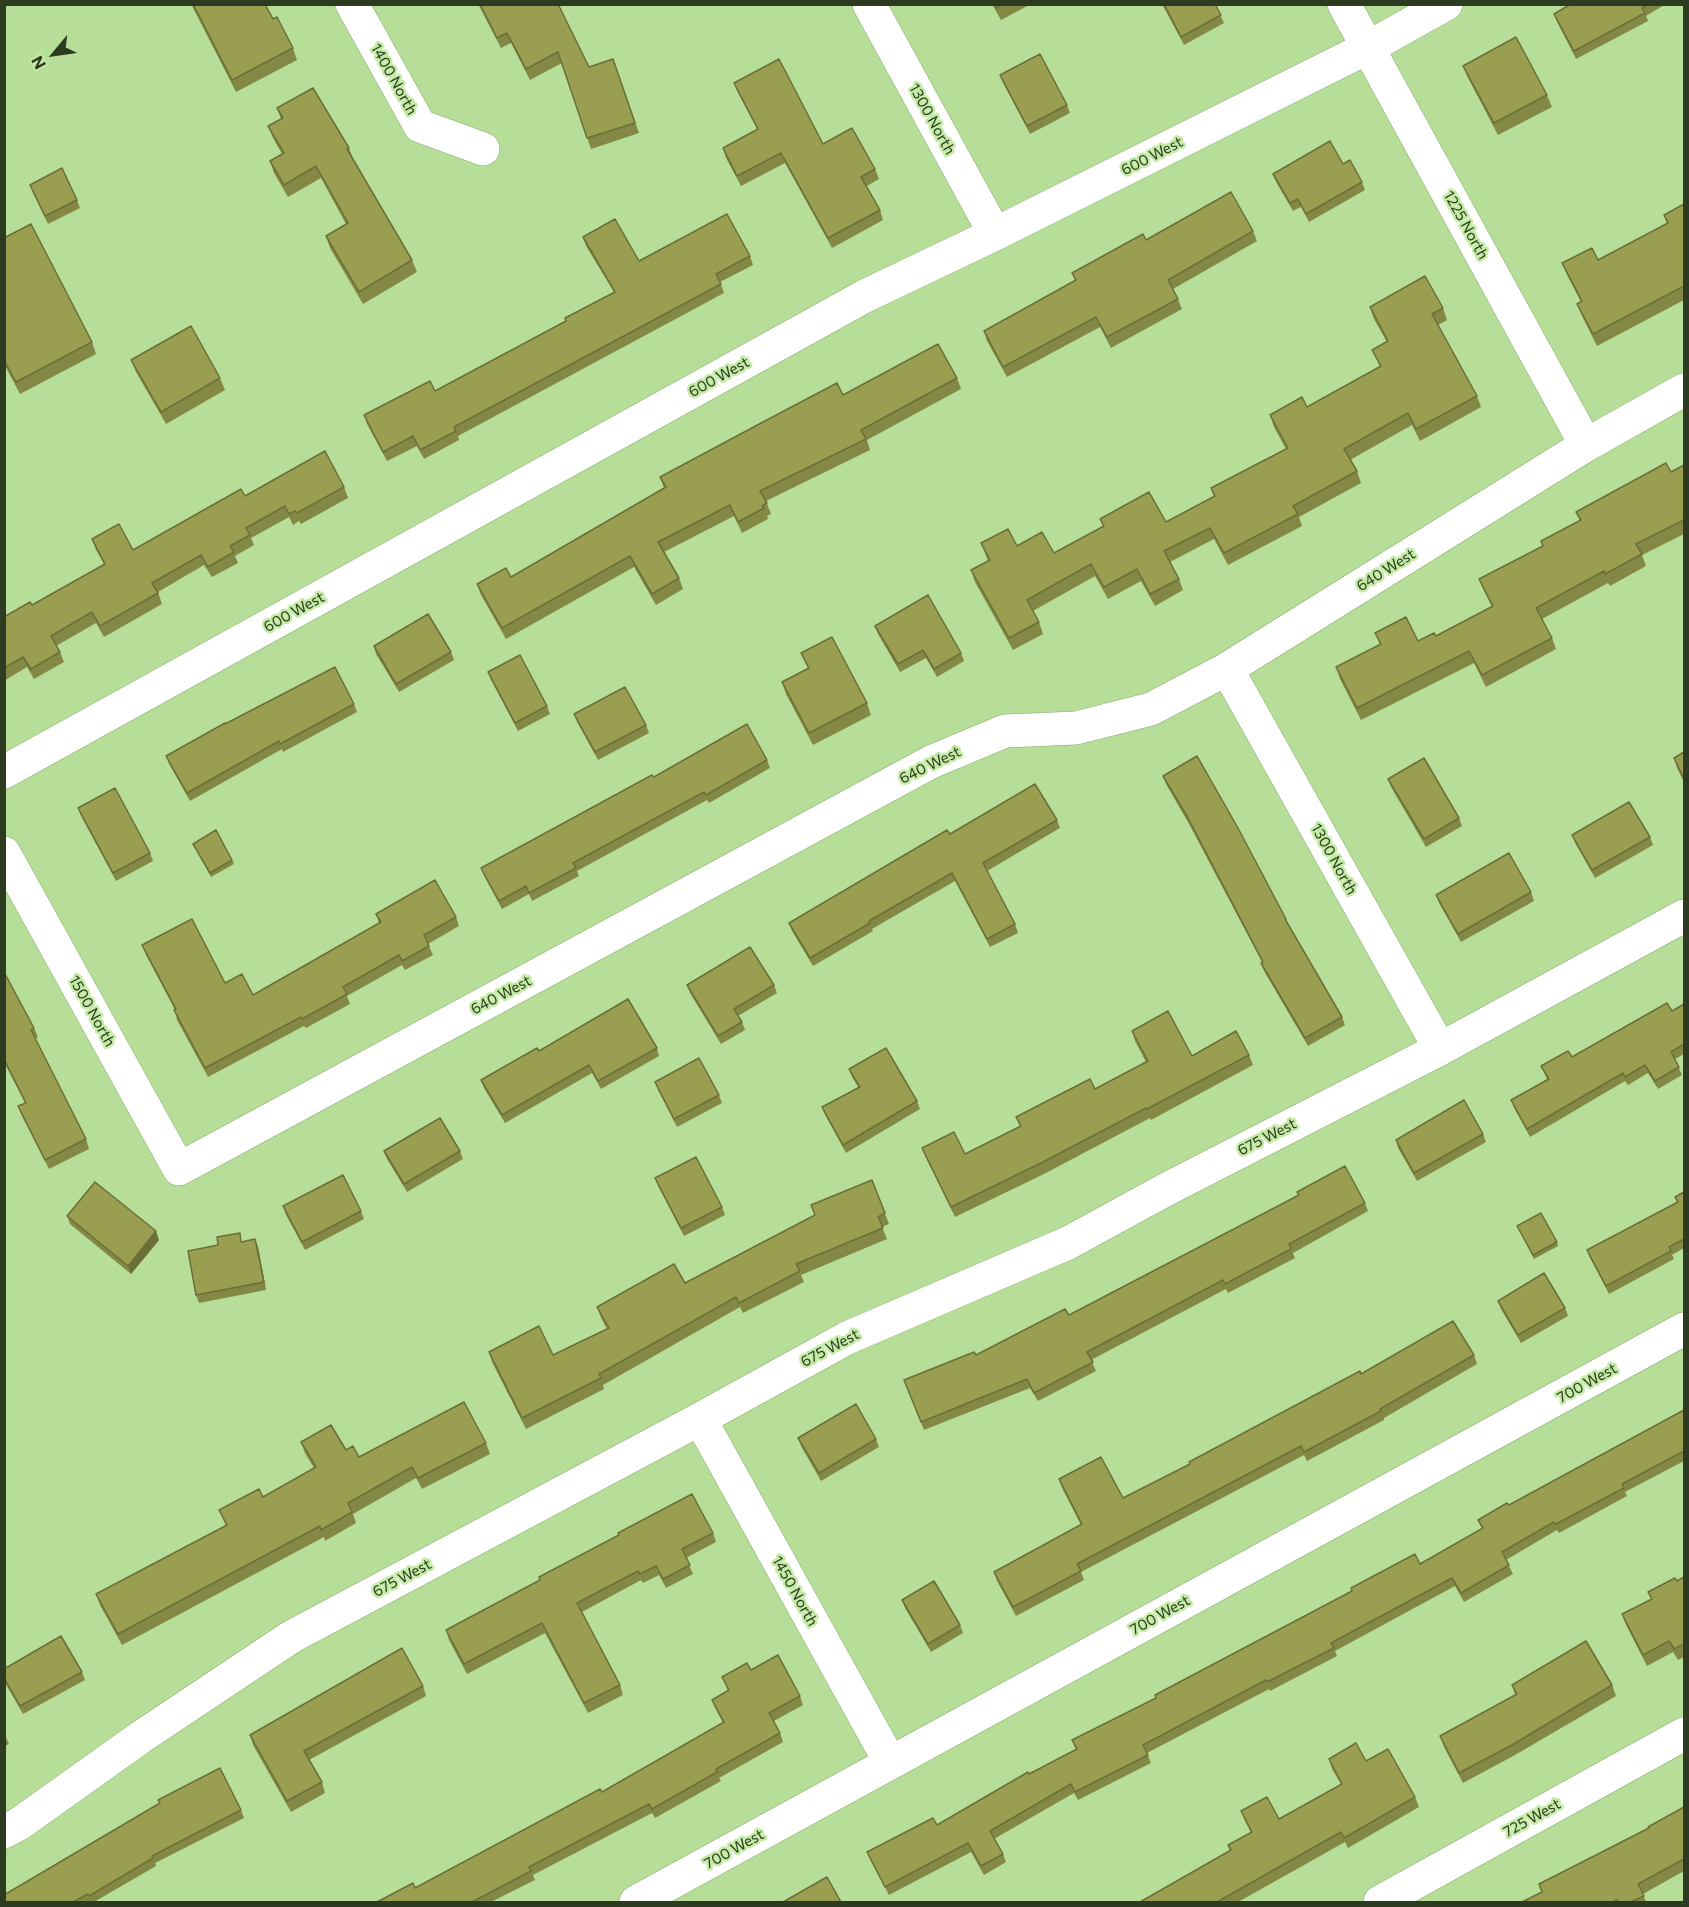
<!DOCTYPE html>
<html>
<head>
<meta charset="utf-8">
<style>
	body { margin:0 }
	#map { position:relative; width:1689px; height:1907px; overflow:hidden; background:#b7de98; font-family:Commissioner,sans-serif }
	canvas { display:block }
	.frame { position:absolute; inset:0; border:6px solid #2d3c20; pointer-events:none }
	.north { position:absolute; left:24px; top:24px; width:60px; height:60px; -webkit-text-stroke:4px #c3eba5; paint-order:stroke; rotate:241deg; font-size:16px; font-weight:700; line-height:24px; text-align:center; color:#2d3c20 }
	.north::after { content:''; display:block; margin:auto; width:21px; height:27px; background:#2d3c20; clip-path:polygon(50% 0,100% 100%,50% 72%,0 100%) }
</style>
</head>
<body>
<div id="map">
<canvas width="1689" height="1907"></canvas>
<div class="frame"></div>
<div class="north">N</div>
</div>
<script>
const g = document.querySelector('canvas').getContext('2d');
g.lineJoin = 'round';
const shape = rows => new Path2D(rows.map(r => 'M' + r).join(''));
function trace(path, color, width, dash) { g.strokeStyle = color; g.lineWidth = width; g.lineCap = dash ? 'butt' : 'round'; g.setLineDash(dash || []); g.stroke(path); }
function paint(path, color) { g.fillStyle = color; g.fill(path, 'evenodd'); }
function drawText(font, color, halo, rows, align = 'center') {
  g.font = font + ' Commissioner,sans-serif'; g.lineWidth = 5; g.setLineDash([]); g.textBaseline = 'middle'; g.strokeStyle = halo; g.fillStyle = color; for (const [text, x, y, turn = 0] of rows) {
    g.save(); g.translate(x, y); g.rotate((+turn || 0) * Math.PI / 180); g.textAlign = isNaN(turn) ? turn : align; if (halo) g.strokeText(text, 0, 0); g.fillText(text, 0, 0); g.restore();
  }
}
const minor = shape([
	[352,4,420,126,483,149],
	[869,4,995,234],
	[1344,4,1586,445],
	[1227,669,1440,1049],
	[4,772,865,296,995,234,1369,47,1446,4],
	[4,853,179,1169,931,762,1005,731,1076,728,1151,709,1227,669,1586,445,1684,390],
	[700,1419,890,1762],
	[4,1832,19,1824,141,1737,291,1637,700,1419,847,1338,1068,1243,1167,1189,1440,1049,1684,916],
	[636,1902,1684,1329],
	[1380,1902,1684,1734]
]);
trace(minor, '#86ab68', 34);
trace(minor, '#fff', 33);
paint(shape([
	[191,4,265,4,273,19,293,48,297,60,236,92],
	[478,4,558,4,589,67,613,59,639,133,591,149,562,63,530,80,511,43,501,48],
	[992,4,1031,4,1001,20],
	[1162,4,1215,4,1224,23,1184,45],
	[1571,4,1666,4,1646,16,1648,21,1576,59,1557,22,1554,14],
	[1463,66,1547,95,1552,107,1498,135,1468,78],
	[1000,75,1067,105,1070,113,1030,134,1003,83],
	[734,83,823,144,875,169,879,179,867,186,880,210,883,220,832,248,785,163,741,186,726,158,723,148,757,129,738,93],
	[277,108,349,148,353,159,412,260,417,272,363,304,330,248,326,236,346,224,321,178,288,197,274,173,270,161,282,154,273,138,268,126,281,119],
	[1343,164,1362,182,1365,190,1309,222,1301,207,1293,211,1276,182,1273,174],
	[30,185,77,200,80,208,48,224,33,193],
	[1684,204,1684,300,1597,346,1582,316,1577,304,1581,302,1567,275,1562,263,1598,260,1667,224,1664,215],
	[1253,231,1257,241,1173,289,1178,299,1182,309,1111,348,1100,327,1007,377,987,341,984,331,1075,281,1072,273,1146,240],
	[583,237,639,261,750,256,753,265,720,282,724,293,458,436,459,440,424,459,417,446,387,461,367,424,364,415,435,391,566,322,614,292,586,246],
	[4,238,92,342,96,354,20,394,4,364],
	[1370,307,1443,308,1447,320,1438,325,1477,396,1481,407,1420,441,1412,425,1350,460,1357,471,1361,483,1299,517,1302,526,1228,565,1214,539,1170,562,1179,579,1183,590,1155,606,1141,581,1108,599,1095,576,1033,611,1039,622,1043,634,1013,650,975,582,971,570,988,561,981,543,1017,546,1054,553,1103,527,1100,519,1166,522,1214,497,1211,488,1286,449,1274,427,1270,415,1307,407,1380,367,1372,350,1387,342,1374,319],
	[131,360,220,378,225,390,166,424,136,372],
	[957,378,961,389,867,440,870,450,766,501,771,514,767,516,768,519,742,533,734,516,664,552,679,578,683,589,656,605,634,567,506,639,481,595,477,584,511,577,664,488,660,477,843,395],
	[1684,465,1684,534,1642,555,1646,566,1610,586,1608,583,1542,619,1552,638,1556,649,1486,687,1474,663,1361,720,1340,679,1336,667,1380,645,1375,633,1418,641,1436,636,1492,607,1484,591,1479,579,1543,546,1541,541,1580,521,1576,512,1671,472],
	[344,487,348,498,301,524,299,521,293,525,289,517,251,538,254,545,235,556,238,563,212,577,204,565,158,592,162,604,104,637,96,623,56,646,60,652,64,662,34,679,27,667,4,681,4,617,32,605,104,564,96,550,92,539,133,550,245,496],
	[875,626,961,653,964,661,937,677,926,658,900,672,878,634],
	[374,646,451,652,454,660,399,692,376,654],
	[801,653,867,703,871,715,813,745,786,694,782,682,808,669],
	[488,672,547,706,550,714,518,731,491,680],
	[354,704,357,712,283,752,282,749,190,801,169,764,166,756],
	[574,714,646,725,649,733,598,760,577,722],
	[1684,752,1684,782,1677,768,1674,758],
	[767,760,770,768,709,803,707,800,577,871,579,876,532,901,529,894,502,909,484,876,481,868,654,777],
	[1163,776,1286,919,1289,927,1342,1017,1345,1025,1308,1046,1264,971,1261,963,1262,962,1189,824,1166,784],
	[1388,779,1459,818,1462,826,1426,847,1391,787],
	[78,808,150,853,153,861,116,881,81,816],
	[1057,820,1060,828,987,871,1015,924,1018,933,990,947,955,881,872,929,873,931,813,966,792,931,789,923,950,834],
	[1572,835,1650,837,1653,845,1595,878,1575,843],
	[193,844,232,860,234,864,211,877],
	[1531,892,1534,901,1461,942,1439,903,1436,895],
	[376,914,456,917,459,926,428,944,433,955,405,970,402,965,347,996,350,1004,306,1028,304,1026,208,1077,177,1020,175,1010,146,955,142,945,253,995,379,923],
	[4,972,34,1028,38,1037,35,1039,86,1139,89,1149,49,1169,22,1116,18,1106,25,1103,4,1062],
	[687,985,774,985,777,993,738,1016,742,1022,745,1030,721,1044,690,993],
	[1684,1004,1684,1054,1675,1059,1682,1075,1658,1089,1648,1073,1628,1085,1625,1081,1530,1137,1514,1108,1511,1100,1547,1079,1541,1066,1572,1057,1672,1011],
	[1132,1031,1192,1056,1249,1055,1253,1065,1151,1120,1150,1118,1044,1174,955,1217,926,1158,922,1148,965,1154,1020,1127,1016,1117,1095,1089,1146,1062,1135,1041],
	[657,1048,659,1056,601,1089,592,1073,505,1123,484,1088,481,1080,539,1051],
	[849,1069,917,1101,920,1109,846,1153,825,1115,822,1107,858,1087,852,1077],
	[655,1082,719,1095,722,1103,677,1127,658,1090],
	[1483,1134,1486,1142,1417,1181,1398,1148,1396,1140],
	[384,1151,460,1151,463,1159,407,1192,387,1159],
	[655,1178,722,1207,725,1215,684,1236,658,1186],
	[872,1180,889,1224,882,1227,887,1239,801,1275,804,1282,743,1313,740,1307,603,1385,604,1389,526,1429,492,1362,489,1352,553,1355,607,1329,601,1318,597,1307,685,1283,815,1215,811,1205],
	[1297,1192,1365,1203,1368,1211,1293,1253,1295,1258,1228,1293,1226,1289,1091,1360,1096,1371,1038,1401,1030,1388,924,1430,904,1380,976,1355,1069,1315,1299,1195],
	[1684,1192,1684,1248,1672,1255,1674,1259,1609,1294,1590,1258,1587,1250,1677,1202,1675,1197],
	[283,1206,361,1211,364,1219,305,1250,286,1215],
	[67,1216,159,1240,131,1274,70,1224],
	[1517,1226,1557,1242,1558,1246,1534,1259],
	[243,1242,258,1247,266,1290,199,1303,196,1295],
	[1498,1301,1565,1308,1568,1316,1521,1343,1501,1309],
	[1474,1355,1477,1364,1384,1418,1384,1420,1307,1461,1304,1455,1081,1572,1084,1580,1016,1616,997,1581,994,1572,1081,1525,1062,1488,1059,1479,1123,1498,1190,1465,1361,1374],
	[1684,1410,1684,1461,1625,1492,1627,1496,1559,1533,1557,1530,1506,1560,1513,1574,1464,1602,1455,1586,1335,1651,1337,1656,1270,1691,1269,1689,1147,1753,1151,1763,1078,1800,1074,1793,994,1839,1003,1854,1006,1862,984,1875,971,1852,889,1895,871,1861,867,1852,937,1825,1029,1774,1076,1750,1072,1740,1420,1564,1482,1529,1478,1520,1509,1505],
	[798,1438,876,1439,879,1447,821,1481,801,1446],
	[301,1442,346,1450,359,1457,486,1443,490,1454,422,1489,416,1478,353,1514,356,1523,325,1541,324,1537,122,1645,100,1605,96,1594,226,1526,219,1510,263,1497,314,1468,305,1453],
	[713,1533,716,1542,686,1558,693,1574,666,1588,659,1575,643,1583,641,1580,582,1612,620,1685,623,1695,588,1713,545,1633,467,1674,449,1640,446,1630],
	[1684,1577,1684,1657,1678,1660,1673,1652,1647,1666,1626,1625,1622,1614,1651,1599,1648,1592,1677,1581],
	[902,1600,960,1625,963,1633,931,1652,905,1608],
	[4,1669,82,1672,85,1680,23,1714,4,1681],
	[751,1670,800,1696,803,1705,774,1721,780,1733,783,1742,719,1778,721,1781,655,1818,652,1813,533,1875,535,1880,491,1902,377,1902,415,1888,602,1792,723,1723,715,1708,712,1700,728,1691,722,1677],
	[1512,1685,1612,1685,1616,1696,1515,1755,1463,1783,1444,1747,1440,1736,1515,1695],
	[423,1686,426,1696,309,1760,322,1782,325,1793,291,1812,253,1745,250,1735],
	[4,1733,9,1744,4,1747],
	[1329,1759,1366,1761,1415,1797,1419,1807,1348,1848,1345,1842,1238,1902,1140,1902,1230,1851,1228,1845,1251,1833,1245,1821,1241,1811,1279,1819,1341,1784,1332,1769],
	[1684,1807,1684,1871,1643,1894,1646,1902,1522,1902,1542,1892,1539,1884,1649,1829],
	[241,1810,244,1818,155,1863,156,1866,94,1902,4,1902]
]), '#848845');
paint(shape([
	[156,1231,159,1240,131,1274,128,1266],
	[255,1239,258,1247,266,1290,264,1282]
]), '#6b6f38');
const building = shape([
	[193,4,265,4,273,19,277,17,293,48,232,80,193,4],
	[480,4,558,4,589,67,613,59,635,123,587,138,558,52,526,69,507,33,497,38,480,4],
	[994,4,1003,4,996,8,994,4],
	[1164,4,1215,4,1221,15,1181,37,1164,4],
	[1571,4,1649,4,1642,8,1645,13,1574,51,1554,14,1571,4],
	[1516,37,1547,95,1494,123,1463,66,1516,37],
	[1040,54,1067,105,1027,126,1000,75,1040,54],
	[779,59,823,144,852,128,875,169,861,177,880,210,828,238,781,153,737,176,723,148,758,129,734,83,779,59],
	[313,88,349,148,347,149,412,260,359,292,326,236,348,223,316,166,284,185,270,161,284,153,268,126,283,118,277,108,313,88],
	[1330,141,1343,164,1350,160,1362,182,1306,214,1298,199,1290,203,1273,174,1330,141],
	[62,168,77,200,45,216,30,185,62,168],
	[1231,192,1253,231,1168,280,1178,299,1107,337,1096,317,1003,367,984,331,1076,280,1072,273,1143,234,1146,240,1231,192],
	[1684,204,1684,286,1593,334,1577,304,1582,301,1562,263,1592,248,1598,260,1668,223,1664,215,1684,204],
	[727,214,750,256,716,274,721,284,454,427,456,431,420,450,413,436,383,452,364,415,430,381,435,391,566,321,565,318,615,292,583,237,615,219,639,261,727,214],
	[31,224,92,342,16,382,4,360,4,238,31,224],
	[1425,276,1443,308,1432,314,1477,396,1416,429,1408,413,1344,449,1357,471,1293,506,1298,514,1224,553,1210,528,1164,551,1179,579,1150,594,1137,569,1104,587,1091,564,1027,600,1039,622,1009,638,971,570,990,560,981,543,1008,529,1017,546,1042,532,1054,553,1104,526,1100,519,1149,492,1166,522,1215,496,1211,488,1288,448,1270,415,1302,397,1307,407,1381,366,1372,350,1388,341,1370,307,1425,276],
	[191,326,220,378,161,412,131,360,191,326],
	[938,344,957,378,861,430,866,439,760,491,767,503,762,506,764,508,738,522,730,505,658,542,679,578,652,594,630,556,502,628,477,584,506,568,511,577,666,487,660,477,763,422,837,383,843,395,938,344],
	[325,451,344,487,297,513,295,511,289,514,285,506,246,528,250,535,230,546,234,552,208,567,201,555,152,583,158,593,100,626,92,612,51,636,60,652,31,669,23,657,4,668,4,617,30,602,32,605,105,564,92,539,119,524,133,550,241,489,245,496,325,451],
	[1666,463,1671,472,1684,465,1684,520,1636,544,1642,554,1605,574,1604,571,1536,608,1552,638,1482,675,1469,651,1357,708,1336,667,1381,644,1375,633,1406,617,1418,641,1434,633,1436,636,1493,606,1479,579,1543,546,1541,541,1581,520,1576,512,1666,463],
	[928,595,961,653,934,669,923,650,898,664,875,626,928,595],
	[428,614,451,652,396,684,374,646,428,614],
	[832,637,867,703,809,733,782,682,809,668,801,653,832,637],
	[520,655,547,706,515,723,488,672,520,655],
	[335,667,354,704,280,744,279,741,187,793,166,756,225,723,225,724,335,667],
	[625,687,646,725,595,752,574,714,625,687],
	[747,724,767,760,706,795,704,792,573,863,576,868,529,893,526,886,499,901,481,868,652,775,654,777,747,724],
	[1684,752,1684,779,1674,758,1684,752],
	[1197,756,1238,828,1286,919,1285,919,1342,1017,1305,1038,1261,963,1263,962,1187,816,1163,776,1197,756],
	[1424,758,1459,818,1424,839,1388,779,1424,758],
	[1035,784,1057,820,983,863,1015,924,987,939,952,873,869,921,870,923,810,958,789,923,947,830,950,834,1035,784],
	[115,788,150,853,113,873,78,808,115,788],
	[1629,802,1650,837,1592,870,1572,835,1629,802],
	[216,830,232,860,210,873,193,844,216,830],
	[1509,853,1531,892,1458,934,1436,895,1509,853],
	[435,880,456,917,424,935,429,946,402,961,399,955,343,987,347,994,302,1019,301,1017,205,1068,174,1010,176,1009,142,945,192,919,225,983,242,974,253,995,381,922,376,914,435,880],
	[750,947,774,985,734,1009,742,1022,718,1036,687,985,750,947],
	[4,972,34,1028,31,1030,86,1139,45,1160,18,1106,26,1103,4,1059,4,972],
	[628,999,657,1048,598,1081,589,1065,502,1115,481,1080,537,1048,539,1051,628,999],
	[1667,1003,1672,1011,1684,1004,1684,1044,1671,1052,1679,1067,1655,1081,1645,1065,1625,1077,1623,1073,1527,1129,1511,1100,1549,1079,1541,1066,1568,1051,1572,1057,1667,1003],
	[1168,1011,1192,1056,1236,1031,1249,1055,1147,1109,1146,1108,1041,1163,951,1207,922,1148,954,1132,965,1154,1021,1126,1016,1117,1090,1079,1095,1089,1148,1061,1132,1031,1168,1011],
	[886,1048,917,1101,843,1145,822,1107,860,1087,849,1069,886,1048],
	[699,1058,719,1095,674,1119,655,1082,699,1058],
	[1464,1100,1483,1134,1414,1173,1396,1140,1464,1100],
	[440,1118,460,1151,404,1184,384,1151,440,1118],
	[696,1157,722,1207,681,1228,655,1178,696,1157],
	[1345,1166,1365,1203,1289,1244,1291,1249,1225,1284,1223,1280,1087,1352,1093,1362,1034,1393,1027,1379,921,1422,904,1380,974,1352,976,1355,1065,1309,1069,1315,1299,1195,1297,1192,1345,1166],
	[343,1175,361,1211,302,1242,283,1206,343,1175],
	[872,1180,885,1213,878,1217,883,1228,796,1264,800,1271,739,1303,736,1297,599,1374,601,1378,522,1418,489,1352,539,1326,553,1355,609,1328,597,1307,674,1264,685,1283,815,1215,811,1205,872,1180],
	[95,1182,156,1231,128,1266,67,1216,95,1182],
	[1684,1192,1684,1239,1669,1247,1671,1251,1606,1286,1587,1250,1678,1202,1675,1197,1684,1192],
	[1541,1213,1557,1242,1533,1255,1517,1226,1541,1213],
	[240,1233,241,1242,255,1239,264,1282,196,1295,188,1251,218,1245,217,1237,240,1233],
	[1544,1273,1565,1308,1518,1335,1498,1301,1544,1273],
	[1453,1321,1474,1355,1380,1409,1381,1411,1304,1452,1301,1446,1077,1564,1081,1571,1013,1607,994,1572,1082,1524,1059,1479,1101,1457,1123,1498,1190,1464,1189,1462,1360,1371,1361,1374,1453,1321],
	[464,1402,486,1443,418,1478,412,1467,348,1503,352,1512,321,1530,320,1526,118,1634,96,1594,227,1525,219,1510,259,1489,263,1497,316,1467,301,1442,331,1425,346,1450,353,1446,359,1457,464,1402],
	[856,1404,876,1439,819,1473,798,1438,856,1404],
	[1684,1410,1684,1451,1622,1484,1624,1488,1556,1524,1554,1522,1502,1552,1509,1565,1461,1593,1452,1578,1331,1643,1334,1648,1267,1682,1266,1680,1143,1745,1148,1755,1075,1792,1071,1784,990,1831,1003,1854,981,1866,968,1843,885,1887,867,1852,933,1818,937,1825,1028,1772,1029,1774,1077,1749,1072,1740,1156,1698,1155,1695,1352,1591,1351,1588,1415,1554,1420,1564,1483,1528,1478,1520,1507,1503,1509,1505,1684,1410],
	[692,1494,713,1533,682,1549,690,1565,663,1579,656,1566,640,1574,638,1571,577,1603,620,1685,584,1703,542,1623,464,1664,446,1630,540,1580,539,1577,619,1535,618,1533,692,1494],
	[1684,1577,1684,1644,1674,1649,1669,1641,1643,1655,1622,1614,1652,1599,1648,1592,1675,1578,1677,1581,1684,1577],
	[934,1581,960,1625,928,1644,902,1600,934,1581],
	[61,1636,82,1672,20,1706,4,1678,4,1669,61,1636],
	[1586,1641,1612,1685,1512,1745,1459,1773,1440,1736,1517,1694,1512,1685,1586,1641],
	[402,1648,423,1686,304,1751,322,1782,287,1801,250,1735,402,1648],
	[778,1655,800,1696,769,1713,780,1733,716,1769,717,1772,652,1809,649,1804,529,1867,531,1871,472,1902,377,1902,413,1883,415,1888,600,1789,602,1792,724,1722,712,1700,729,1690,722,1677,747,1663,751,1670,778,1655],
	[1356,1743,1366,1761,1388,1749,1415,1797,1344,1838,1341,1832,1217,1902,1140,1902,1231,1850,1228,1845,1252,1832,1241,1811,1267,1797,1279,1819,1342,1784,1329,1759,1356,1743],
	[220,1768,241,1810,152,1856,153,1858,89,1896,88,1894,73,1902,4,1902,4,1895,160,1803,158,1800,220,1768],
	[1684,1807,1684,1859,1638,1884,1644,1896,1631,1902,1618,1902,1617,1900,1612,1902,1522,1902,1542,1892,1539,1884,1649,1828,1648,1827,1684,1807],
	[827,1877,841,1902,783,1902,827,1877]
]);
paint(building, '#999e50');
trace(building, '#6b6f38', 1.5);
drawText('15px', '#2d3c20', '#c3eba5', [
	["1400 North",394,79,61],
	["1300 North",932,119,61],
	["600 West",1152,156,-27],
	["1225 North",1466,225,61],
	["600 West",719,377,-29],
	["640 West",1386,570,-32],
	["600 West",294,612,-29],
	["640 West",930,765,-26],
	["1300 North",1334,859,61],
	["640 West",501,995,-28],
	["1500 North",92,1011,61],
	["675 West",1267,1137,-27],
	["675 West",830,1348,-28],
	["700 West",1587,1383,-29],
	["675 West",402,1578,-28],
	["1450 North",795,1591,61],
	["700 West",1160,1615,-29],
	["725 West",1532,1818,-29],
	["700 West",734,1849,-29]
]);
</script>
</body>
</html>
